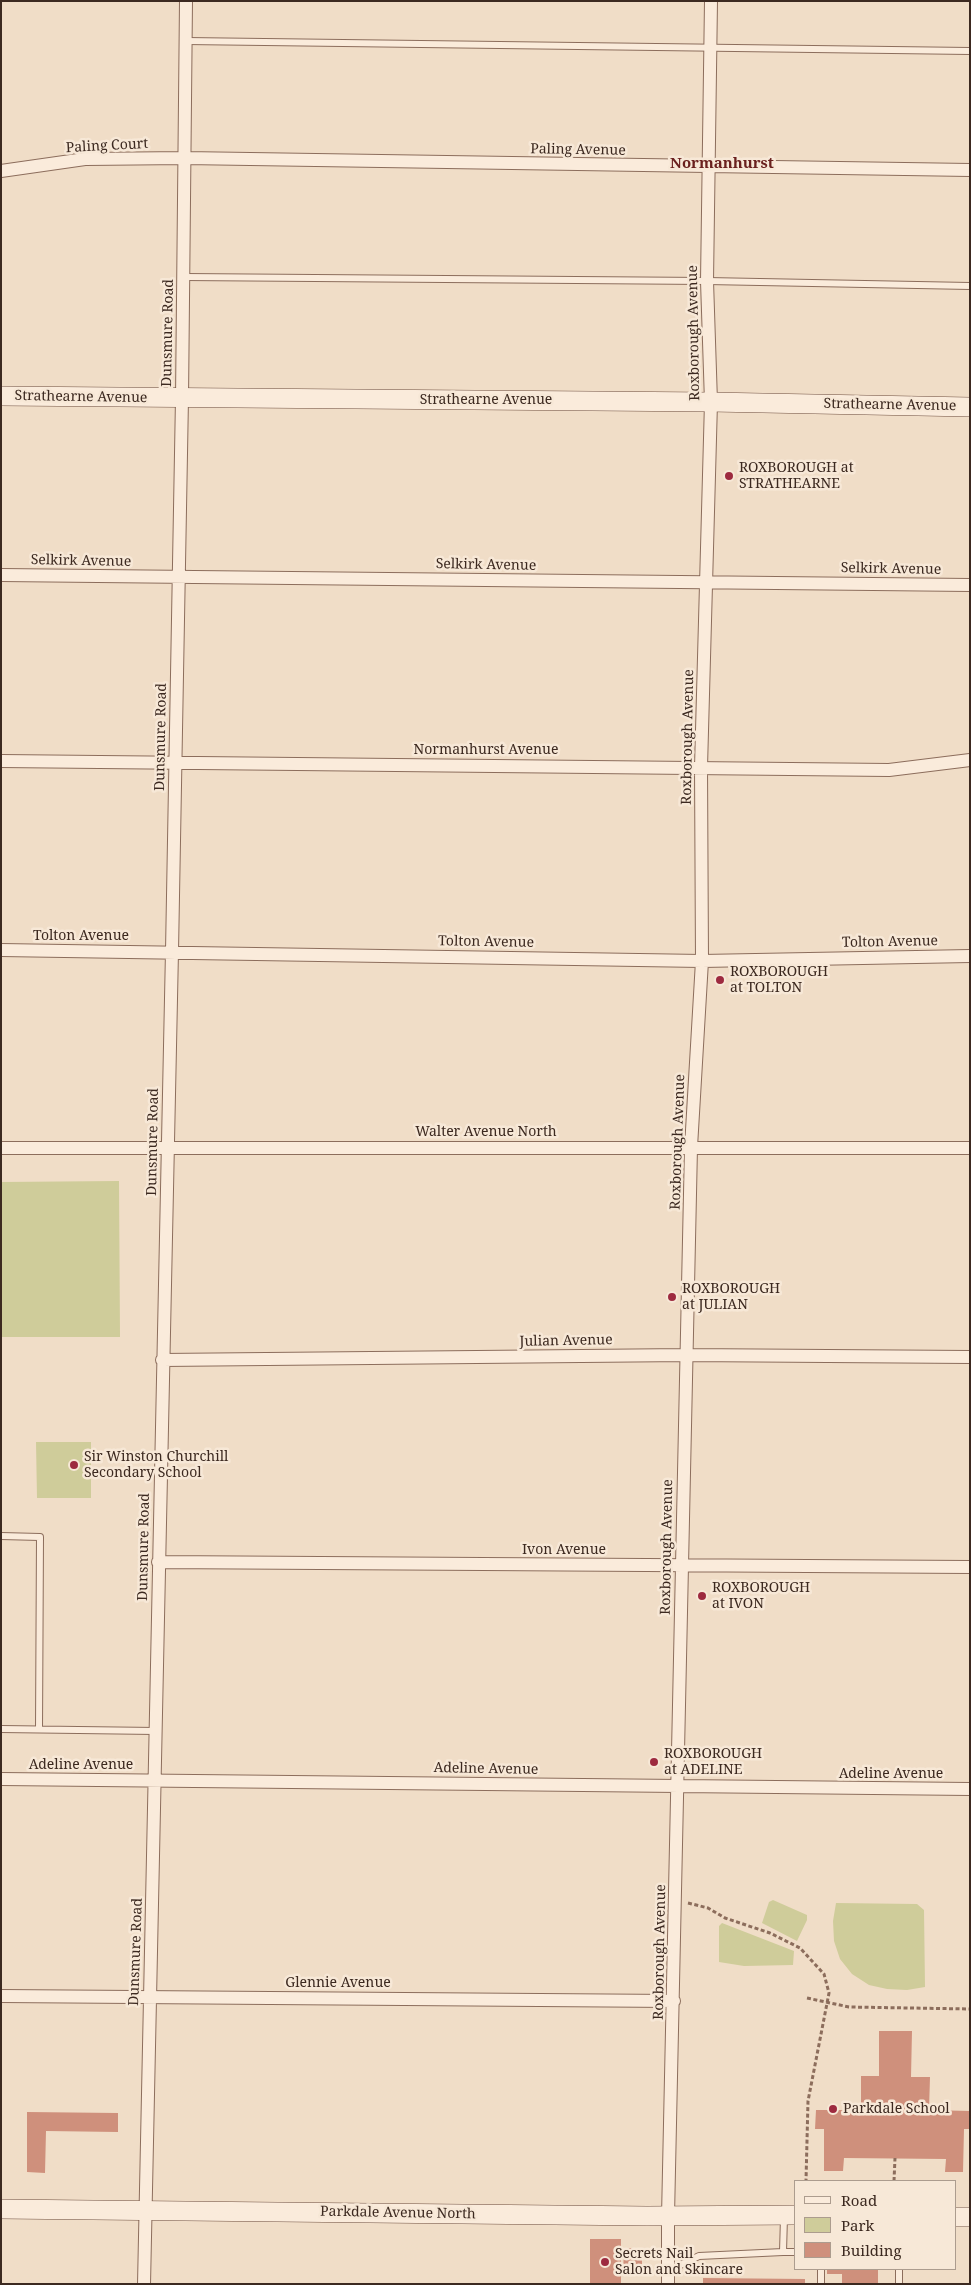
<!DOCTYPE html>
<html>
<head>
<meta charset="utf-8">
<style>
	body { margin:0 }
	#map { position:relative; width:971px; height:2285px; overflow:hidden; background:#f0ddc7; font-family:"Noto Serif",serif }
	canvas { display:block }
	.frame { position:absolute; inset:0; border:2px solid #3c2920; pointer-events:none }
	.legend { position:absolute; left:794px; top:2180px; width:162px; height:90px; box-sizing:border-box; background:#f7e8d7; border:1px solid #ac9c8e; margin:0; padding:6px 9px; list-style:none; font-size:15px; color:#3c2920 }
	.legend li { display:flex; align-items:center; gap:10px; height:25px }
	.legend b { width:25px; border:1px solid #ac9c8e }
</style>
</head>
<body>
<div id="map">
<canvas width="971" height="2285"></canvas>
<div class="frame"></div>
<ul class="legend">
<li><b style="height:6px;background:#faebdb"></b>Road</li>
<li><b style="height:14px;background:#cfcc9a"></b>Park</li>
<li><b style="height:14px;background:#cf907c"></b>Building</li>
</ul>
</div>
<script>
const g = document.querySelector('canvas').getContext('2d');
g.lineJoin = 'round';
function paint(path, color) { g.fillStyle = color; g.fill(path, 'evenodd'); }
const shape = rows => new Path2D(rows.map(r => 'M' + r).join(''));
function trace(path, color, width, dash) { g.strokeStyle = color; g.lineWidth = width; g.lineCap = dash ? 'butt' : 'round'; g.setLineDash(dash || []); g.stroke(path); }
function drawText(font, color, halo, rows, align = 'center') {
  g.font = font + ' "Noto Serif",serif'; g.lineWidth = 5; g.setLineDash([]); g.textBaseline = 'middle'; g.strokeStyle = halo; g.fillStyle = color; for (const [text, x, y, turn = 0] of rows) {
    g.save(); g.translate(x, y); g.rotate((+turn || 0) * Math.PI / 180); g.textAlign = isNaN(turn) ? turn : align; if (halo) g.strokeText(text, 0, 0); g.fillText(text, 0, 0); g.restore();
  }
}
paint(shape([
	[119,1181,120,1337,1,1337,1,1182],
	[36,1442,91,1442,91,1498,37,1498],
	[773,1900,807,1915,807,1920,797,1941,762,1923,769,1902],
	[836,1903,917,1904,924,1910,925,1987,907,1990,887,1989,869,1985,852,1974,840,1959,834,1941,833,1921],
	[722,1923,794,1951,793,1965,744,1966,719,1962,719,1926]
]), '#cfcc9a');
paint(shape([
	[879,2031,912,2031,911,2077,930,2077,929,2110,970,2111,970,2129,964,2129,963,2172,945,2172,946,2159,844,2158,843,2171,824,2171,824,2129,815,2129,816,2110,861,2110,861,2076,879,2076],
	[27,2112,118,2113,118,2132,46,2131,45,2173,27,2172],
	[590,2239,621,2239,621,2284,590,2284],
	[624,2248,642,2248,642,2273,623,2274],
	[827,2269,878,2269,878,2284,842,2284,842,2274,827,2274],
	[703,2278,805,2279,805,2284,703,2284]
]), '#cf907c');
const lane = shape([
	[186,41,970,51],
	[184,277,707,281,970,286],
	[1,1536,40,1537,39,1729],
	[1,1729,156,1731],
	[784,2217,783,2252,795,2252],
	[668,2271,699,2256,783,2252],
	[821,2284,821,2269],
	[899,2284,899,2269]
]);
const street = shape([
	[1,171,85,159,185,158,970,170],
	[1,575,970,585],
	[1,761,889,770,970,760],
	[1,950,702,961,970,956],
	[1,1148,970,1148],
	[162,1360,686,1355,970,1357],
	[158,1562,970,1567],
	[1,1779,970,1789],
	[1,1996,674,2001],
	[144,2284,172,951,182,398,186,1],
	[668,2284,668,2216,691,1147,702,961,701,767,711,402,707,281,711,1]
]);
const secondary = shape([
	[1,396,711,402,970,407],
	[1,2209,647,2216,795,2215],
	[955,2217,970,2217]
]);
trace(lane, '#8c6d5c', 8);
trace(street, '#8c6d5c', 14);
trace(secondary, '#6e4e3f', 20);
trace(shape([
	[688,1903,708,1908,725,1918,770,1933,800,1948,824,1974,829,1993,808,2101,806,2181],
	[807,1998,849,2007,970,2009],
	[894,2181,895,2158]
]), '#8c6d5c', 3, [4, 2.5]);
trace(lane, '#faebdb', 6);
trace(street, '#faebdb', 12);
trace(secondary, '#faebdb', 19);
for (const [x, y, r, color] of [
	[729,476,5,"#9d2a3f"],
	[720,980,5,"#9d2a3f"],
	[672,1297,5,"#9d2a3f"],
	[74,1465,5,"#9d2a3f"],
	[702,1596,5,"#9d2a3f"],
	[654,1762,5,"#9d2a3f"],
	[833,2109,5,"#9d2a3f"],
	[605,2262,5,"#9d2a3f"]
]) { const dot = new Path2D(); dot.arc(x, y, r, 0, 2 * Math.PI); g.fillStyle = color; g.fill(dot); trace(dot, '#f7e8d7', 2); }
drawText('14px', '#3c2920', '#f7e8d7', [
	["Paling Court",107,146,-3],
	["Paling Avenue",578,150,1],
	["Dunsmure Road",168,333,-89],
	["Roxborough Avenue",694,333,-91],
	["Strathearne Avenue",81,397,1],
	["Strathearne Avenue",486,400],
	["Strathearne Avenue",890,405,1],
	["Selkirk Avenue",81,561,1],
	["Selkirk Avenue",486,565,1],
	["Selkirk Avenue",891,569,1],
	["Dunsmure Road",161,737,-89],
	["Roxborough Avenue",688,737,-89],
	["Normanhurst Avenue",486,750],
	["Tolton Avenue",81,936],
	["Tolton Avenue",486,942,1],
	["Tolton Avenue",890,942,-1],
	["Walter Avenue North",486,1132],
	["Dunsmure Road",153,1142,-89],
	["Roxborough Avenue",678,1142,-88],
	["Julian Avenue",566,1341,-1],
	["Dunsmure Road",144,1547,-89],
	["Roxborough Avenue",667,1547,-89],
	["Ivon Avenue",564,1550],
	["Adeline Avenue",81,1765],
	["Adeline Avenue",486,1769,1],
	["Adeline Avenue",891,1774],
	["Dunsmure Road",136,1952,-88],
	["Roxborough Avenue",660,1952,-89],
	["Glennie Avenue",338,1983],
	["Parkdale Avenue North",398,2213,1]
]);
drawText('14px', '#3c2920', '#f7e8d7', [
	["ROXBOROUGH at",739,468],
	["STRATHEARNE",739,484],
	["ROXBOROUGH",730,972],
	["at TOLTON",730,988],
	["ROXBOROUGH",682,1289],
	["at JULIAN",682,1305],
	["Sir Winston Churchill",84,1457],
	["Secondary School",84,1473],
	["ROXBOROUGH",712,1588],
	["at IVON",712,1604],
	["ROXBOROUGH",664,1754],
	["at ADELINE",664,1770],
	["Parkdale School",843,2109],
	["Secrets Nail",615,2254],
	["Salon and Skincare",615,2270]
], 'left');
drawText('bold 15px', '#6a201e', '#f7e8d7', [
	["Normanhurst",722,164]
]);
</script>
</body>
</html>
